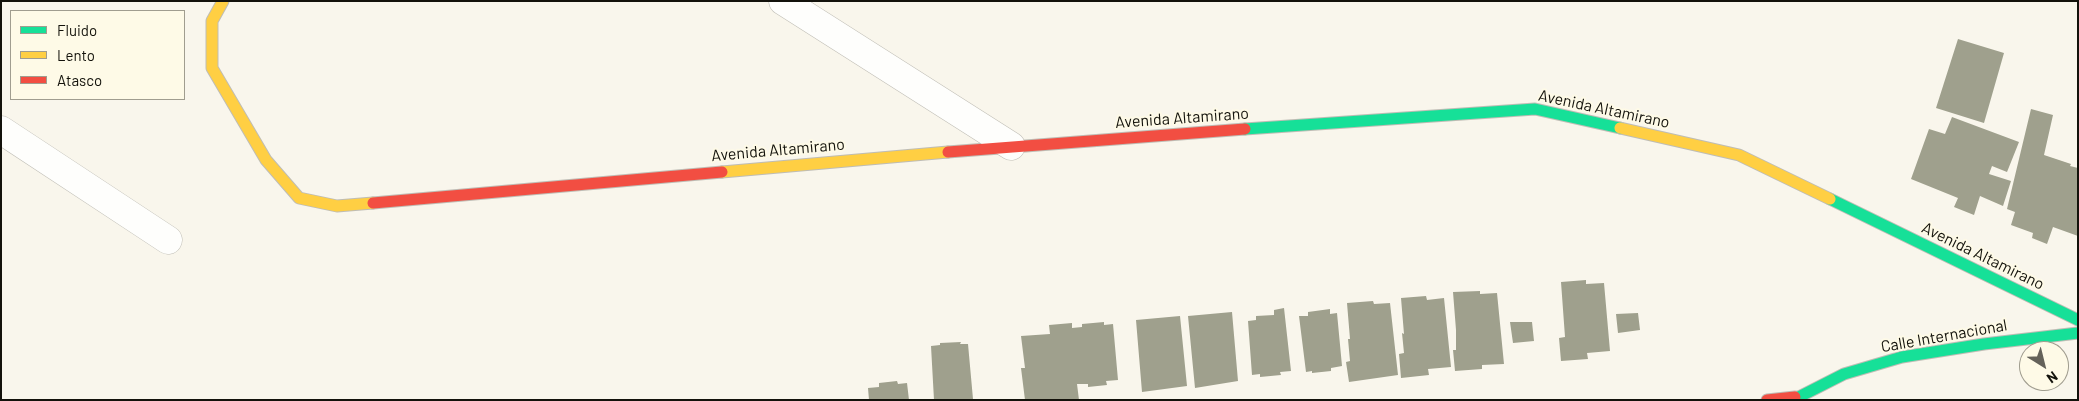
<!DOCTYPE html>
<html>
<head>
<meta charset="utf-8">
<style>
	body { margin:0 }
	#map { position:relative; width:2079px; height:401px; overflow:hidden; background:#f9f6ec; font-family:Barlow,sans-serif }
	canvas { display:block }
	.frame { position:absolute; inset:0; border:2px solid #13120b; pointer-events:none }
	.legend { position:absolute; left:10px; top:10px; width:175px; height:90px; box-sizing:border-box; background:#fefae7; border:1px solid #a09d8f; margin:0; padding:6px 9px; list-style:none; font-size:15px; color:#13120b }
	.legend li { display:flex; align-items:center; gap:10px; height:25px }
	.legend b { width:25px; border:1px solid #a09d8f }
	.north { position:absolute; left:2019px; top:341px; width:50px; height:50px; box-sizing:border-box; background:#fefae7; border:1px solid #a09d8f; border-radius:50%; rotate:144deg; font-size:14px; font-weight:700; line-height:20px; text-align:center; color:#13120b }
	.north::after { content:''; display:block; margin:auto; width:18px; height:22px; background:#64625a; clip-path:polygon(50% 0,100% 100%,50% 72%,0 100%) }
</style>
</head>
<body>
<div id="map">
<canvas width="2079" height="401"></canvas>
<div class="frame"></div>
<ul class="legend">
<li><b style="height:6px;background:#16e098"></b>Fluido</li>
<li><b style="height:6px;background:#ffcf43"></b>Lento</li>
<li><b style="height:6px;background:#f24e42"></b>Atasco</li>
</ul>
<div class="north">N</div>
</div>
<script>
const g = document.querySelector('canvas').getContext('2d');
g.lineJoin = 'round';
function paint(path, color) { g.fillStyle = color; g.fill(path, 'evenodd'); }
const shape = rows => new Path2D(rows.map(r => 'M' + r).join(''));
function trace(path, color, width, dash) { g.strokeStyle = color; g.lineWidth = width; g.lineCap = dash ? 'butt' : 'round'; g.setLineDash(dash || []); g.stroke(path); }
function drawText(font, color, halo, rows, align = 'center') {
  g.font = font + ' Barlow,sans-serif'; g.lineWidth = 4; g.setLineDash([]); g.textBaseline = 'middle'; g.strokeStyle = halo; g.fillStyle = color; for (const [text, x, y, turn = 0] of rows) {
    g.save(); g.translate(x, y); g.rotate((+turn || 0) * Math.PI / 180); g.textAlign = isNaN(turn) ? turn : align; if (halo) g.strokeText(text, 0, 0); g.fillText(text, 0, 0); g.restore();
  }
}
paint(shape([
	[1958,39,2004,53,1984,123,1936,108],
	[2031,109,2053,115,2044,155,2071,164,2070,166,2078,168,2078,236,2053,227,2047,244,2032,238,2033,233,2011,225,2015,212,2007,209],
	[1952,117,2019,142,2007,172,1992,166,1989,174,2011,181,2003,206,1980,196,1974,215,1954,207,1958,198,1911,179,1929,129,1945,134],
	[1586,280,1586,284,1604,283,1610,351,1587,353,1588,359,1561,361,1559,338,1565,337,1561,282],
	[1480,291,1480,294,1497,293,1504,364,1482,365,1482,369,1455,371,1453,350,1456,350,1456,330,1453,292],
	[1426,296,1427,300,1444,298,1451,367,1428,369,1429,375,1401,378,1399,354,1404,353,1402,333,1404,334,1401,298],
	[1373,301,1374,304,1390,303,1398,375,1349,382,1346,362,1350,361,1348,339,1350,339,1347,303],
	[1284,308,1291,371,1280,372,1281,375,1260,377,1260,374,1252,375,1248,321,1256,320,1256,316,1274,315,1274,310],
	[1330,309,1330,314,1337,313,1342,366,1331,368,1331,371,1312,373,1312,371,1306,372,1299,316,1308,316,1308,312],
	[1232,312,1238,381,1195,388,1188,316],
	[1638,313,1640,330,1618,333,1616,314],
	[1180,316,1187,386,1142,392,1136,320],
	[1104,322,1104,325,1113,324,1118,380,1106,381,1107,385,1088,387,1088,384,1077,384,1079,400,1025,400,1021,368,1025,368,1021,336,1050,334,1049,325,1072,323,1072,328,1082,327,1082,324],
	[1510,322,1532,322,1534,341,1513,343],
	[961,342,960,344,968,344,973,399,934,400,931,346,940,345,940,343],
	[897,381,898,384,907,383,909,400,869,400,868,388,879,387,879,383]
]), '#9fa08d');
const street = shape([
	[783,1,1011,146],
	[1,130,168,240]
]);
const fast = shape([
	[1245,129,1535,109,1620,128],
	[1830,199,2078,320],
	[1793,400,1844,374,1902,357,1984,344,2078,333]
]);
const slow = shape([
	[223,1,212,21,212,68,266,160,299,198,337,206,373,203],
	[1620,128,1739,155,1830,199],
	[722,172,948,152]
]);
const jam = shape([
	[948,152,1245,129],
	[373,203,722,172],
	[1767,400,1795,397]
]);
trace(street, '#bfbdb5', 29);
trace(fast, '#bfbdb5', 13);
trace(slow, '#bfbdb5', 13);
trace(jam, '#bfbdb5', 13);
trace(street, '#fefefc', 28);
trace(fast, '#16e098', 11);
trace(slow, '#ffcf43', 11);
trace(jam, '#f24e42', 11);
drawText('16px', '#13120b', '#fefae7', [
	["Avenida Altamirano",1604,109,12],
	["Avenida Altamirano",1182,118,-4],
	["Avenida Altamirano",778,150,-5],
	["Avenida Altamirano",1983,256,26],
	["Calle Internacional",1944,336,-10]
]);
</script>
</body>
</html>
